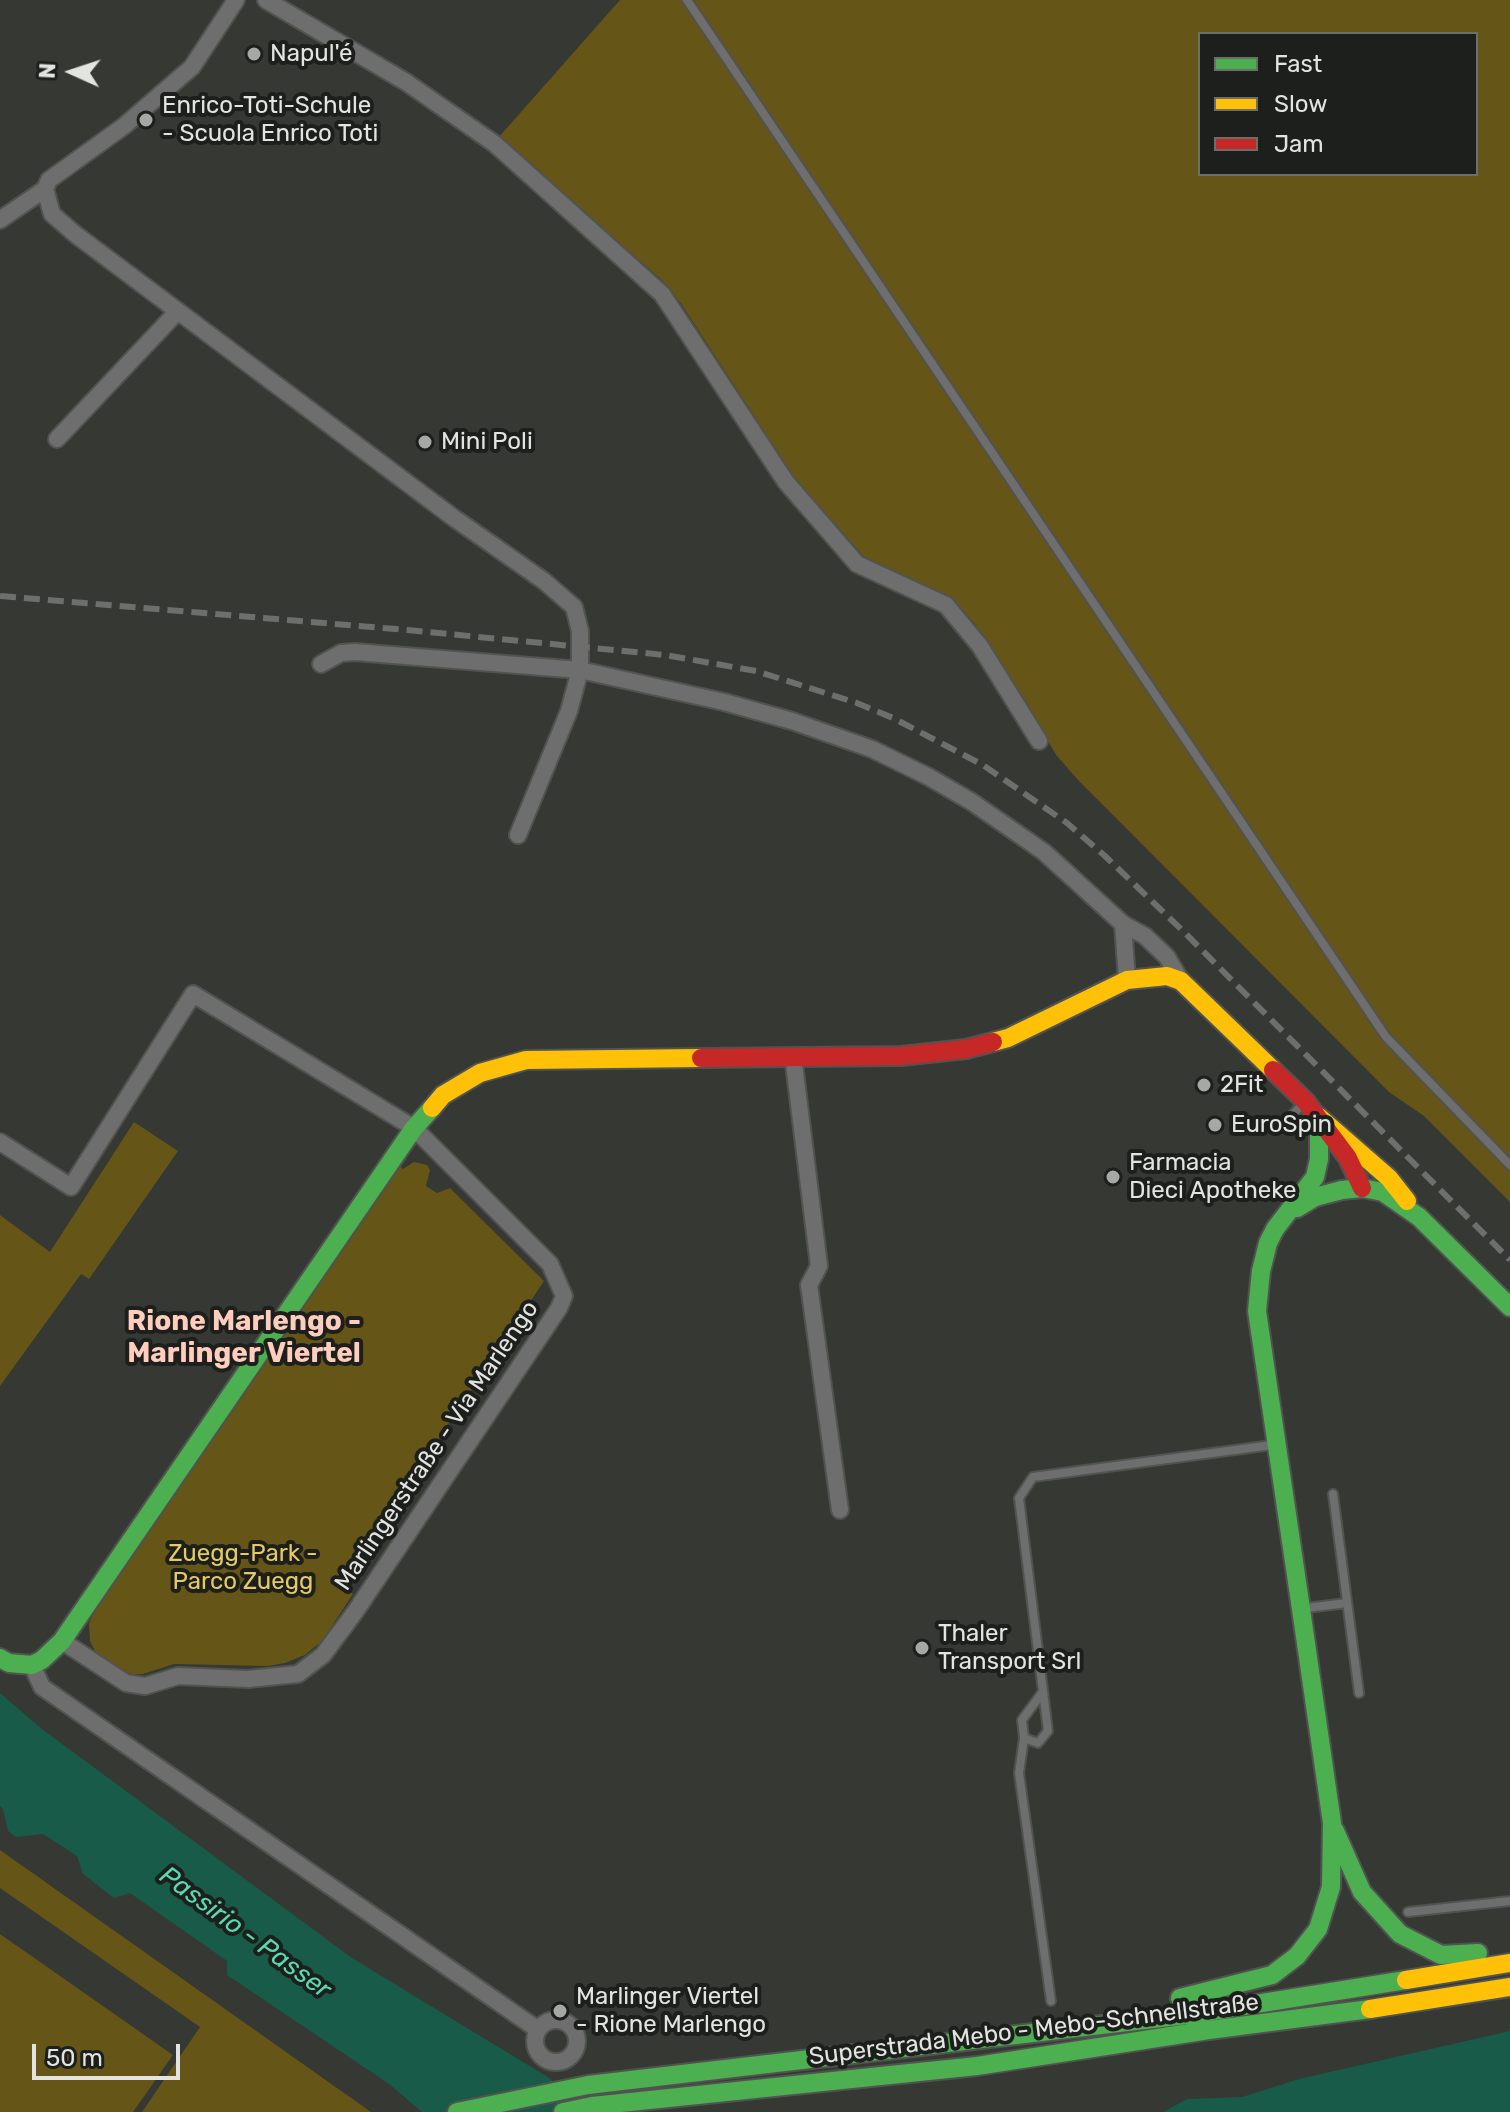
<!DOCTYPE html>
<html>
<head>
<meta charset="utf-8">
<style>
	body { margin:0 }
	#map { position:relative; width:1510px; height:2112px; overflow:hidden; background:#353833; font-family:Rubik,sans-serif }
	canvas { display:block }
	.legend { position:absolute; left:1198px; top:32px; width:280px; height:144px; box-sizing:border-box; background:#1d1f1c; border:2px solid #6c6e6a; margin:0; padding:10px 14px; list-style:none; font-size:24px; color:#e2e4e0 }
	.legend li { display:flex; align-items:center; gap:16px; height:40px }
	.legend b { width:40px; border:2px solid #6c6e6a }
	.north { position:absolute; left:32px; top:32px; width:80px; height:80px; -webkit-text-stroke:6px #1d1f1c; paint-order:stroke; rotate:273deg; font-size:22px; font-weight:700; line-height:32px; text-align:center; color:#e2e4e0 }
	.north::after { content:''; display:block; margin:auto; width:28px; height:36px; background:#e2e4e0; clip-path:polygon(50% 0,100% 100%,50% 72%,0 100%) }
	.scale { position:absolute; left:32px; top:2044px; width:148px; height:36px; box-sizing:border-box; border:4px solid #e2e4e0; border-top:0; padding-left:10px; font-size:24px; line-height:28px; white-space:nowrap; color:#e2e4e0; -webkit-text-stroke:6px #1d1f1c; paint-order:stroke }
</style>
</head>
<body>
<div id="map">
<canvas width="1510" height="2112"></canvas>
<ul class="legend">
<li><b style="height:10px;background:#4caf50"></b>Fast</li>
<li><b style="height:10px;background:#ffc107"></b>Slow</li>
<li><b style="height:10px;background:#c62828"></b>Jam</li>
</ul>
<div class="north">N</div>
<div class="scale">50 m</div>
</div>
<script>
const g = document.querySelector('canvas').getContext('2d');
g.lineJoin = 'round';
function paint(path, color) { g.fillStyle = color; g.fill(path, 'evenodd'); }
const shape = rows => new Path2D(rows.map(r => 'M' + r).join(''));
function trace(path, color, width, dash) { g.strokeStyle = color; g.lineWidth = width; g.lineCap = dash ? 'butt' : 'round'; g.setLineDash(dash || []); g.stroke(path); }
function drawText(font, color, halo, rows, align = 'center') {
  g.font = font + ' Rubik,sans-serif'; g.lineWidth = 8; g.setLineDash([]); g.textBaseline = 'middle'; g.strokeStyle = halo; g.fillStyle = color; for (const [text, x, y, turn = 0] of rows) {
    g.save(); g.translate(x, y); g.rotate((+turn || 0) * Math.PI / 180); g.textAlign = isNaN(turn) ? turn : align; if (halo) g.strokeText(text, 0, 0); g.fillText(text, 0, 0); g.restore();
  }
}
paint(shape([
	[620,0,1510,0,1510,1202,1424,1116,1389,1092,1079,781,1057,756,975,624,955,601,866,559,795,479,682,305,662,280,498,138],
	[1200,34,1476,34,1476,174,1200,174],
	[134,1122,178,1151,89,1279,81,1274,0,1386,0,1215,50,1252],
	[414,1162,427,1165,430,1170,426,1186,437,1193,450,1188,544,1281,341,1585,353,1594,322,1641,305,1655,285,1663,268,1666,174,1664,143,1674,129,1674,118,1669,97,1655,90,1641,89,1623,97,1607,400,1166,403,1169],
	[0,1850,371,2112,142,2112,200,2027,0,1888],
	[0,1934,173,2055,133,2112,0,2112]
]), '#655516');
paint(shape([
	[0,1693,42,1729,352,1958,551,2079,571,2112,422,2112,389,2084,227,1975,227,1961,130,1893,114,1898,83,1874,77,1856,43,1834,16,1837,8,1831,3,1809,0,1806],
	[1510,2031,1510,2112,1163,2112,1187,2099,1242,2097,1299,2079]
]), '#175b48');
const lane = shape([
	[687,0,1386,1037,1510,1165],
	[1281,1126,1305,1102],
	[1333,1494,1359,1693],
	[1306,1608,1347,1603],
	[1042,1693,1022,1720,1024,1738,1038,1743,1048,1731,1019,1498,1033,1477,1272,1445],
	[1024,1738,1019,1773,1051,2001],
	[1408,1912,1510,1901]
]);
const street = shape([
	[266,0,406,82,495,144,662,294,786,482,857,564,946,605,980,646,1039,741],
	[45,189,52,214,75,234,454,518,544,581,574,607,580,631,580,670,569,711,518,835],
	[0,220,45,189,49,180,124,126,192,67,236,0],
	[57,439,178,311],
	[321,664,341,653,355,652,580,670,724,702,792,721,872,749,929,777,972,802,1044,852,1123,924,1145,936,1167,957,1181,981],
	[1123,924,1127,980],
	[793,1056,819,1266,809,1285,840,1510],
	[0,1142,71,1187,193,994,414,1128,550,1264,564,1296,559,1308,355,1612,323,1655,298,1674,248,1679,178,1676,145,1686,126,1683,62,1641],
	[32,1665,42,1687,537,2029],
	'535 2041a21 21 0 1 1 42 0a21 21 0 1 1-42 0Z'
]);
const fast = shape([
	[1297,1208,1315,1197,1342,1190,1362,1188,1383,1192,1419,1217,1510,1307],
	[1301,1609,1257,1311,1261,1271,1268,1243,1275,1229,1315,1177,1319,1159,1319,1117],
	[0,1658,9,1663,32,1665,42,1660,62,1641,414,1128,432,1108],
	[1335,1831,1362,1892,1400,1934,1441,1955,1478,1953],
	[1180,1998,1272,1975,1297,1956,1318,1929,1331,1887,1332,1823,1301,1609],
	[457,2112,588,2085,1187,2015,1406,1980],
	[563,2112,592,2106,977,2066,1209,2030,1370,2009]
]);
const slow = shape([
	[993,1042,1008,1038,1127,980,1167,976,1181,981,1273,1070],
	[432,1108,443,1095,480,1073,526,1060,701,1058],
	[1319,1117,1389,1178,1407,1201],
	[1406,1980,1510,1963],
	[1370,2009,1510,1987]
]);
const jam = shape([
	[701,1058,901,1056,966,1049,993,1042],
	[1273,1070,1306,1102,1348,1158,1362,1188]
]);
trace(lane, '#515350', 12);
trace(street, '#515350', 20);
trace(fast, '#515350', 22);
trace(slow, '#515350', 22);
trace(jam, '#515350', 22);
trace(lane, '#6d6e6d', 8);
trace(street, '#6d6e6d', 16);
trace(fast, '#4caf50', 18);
trace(slow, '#ffc107', 18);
trace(jam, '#c62828', 18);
trace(shape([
	[0,596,407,630,665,655,756,671,857,703,893,718,983,765,1067,823,1105,856,1183,931,1510,1260]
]), '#6e6f6d', 6, [16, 8]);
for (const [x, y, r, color] of [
	[254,54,8,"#a5a8a3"],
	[146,120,8,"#a5a8a3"],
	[425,442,8,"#a5a8a3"],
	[1204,1085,8,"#a5a8a3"],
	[1215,1125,8,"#a5a8a3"],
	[1113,1177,8,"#a5a8a3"],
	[922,1648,8,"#a5a8a3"],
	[560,2011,8,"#a5a8a3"]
]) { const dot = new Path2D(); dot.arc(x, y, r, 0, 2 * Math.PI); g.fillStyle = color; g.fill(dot); trace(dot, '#1d1f1c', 3); }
drawText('24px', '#e2e4e0', '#1d1f1c', [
	["Napul'é",270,54],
	["Enrico-Toti-Schule",162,106],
	["- Scuola Enrico Toti",162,134],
	["Mini Poli",441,442],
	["2Fit",1220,1085],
	["EuroSpin",1231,1125],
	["Farmacia",1129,1163],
	["Dieci Apotheke",1129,1191],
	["Thaler",938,1634],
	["Transport Srl",938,1662],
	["Marlinger Viertel",576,1997],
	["- Rione Marlengo",576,2025]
], 'left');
drawText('24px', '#e2e4e0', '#1d1f1c', [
	["Marlingerstraße - Via Marlengo",437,1446,-56],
	["Superstrada Mebo - Mebo-Schnellstraße",1034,2030,-7]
]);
drawText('24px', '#e5c961', '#1d1f1c', [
	["Zuegg-Park -",243,1554],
	["Parco Zuegg",243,1582]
]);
drawText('italic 26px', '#58d9b1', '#1d1f1c', [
	["Passirio - Passer",245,1933,36]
]);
drawText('bold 28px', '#fecdbe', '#1d1f1c', [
	["Rione Marlengo -",244,1322],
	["Marlinger Viertel",244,1354]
]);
</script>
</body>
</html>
